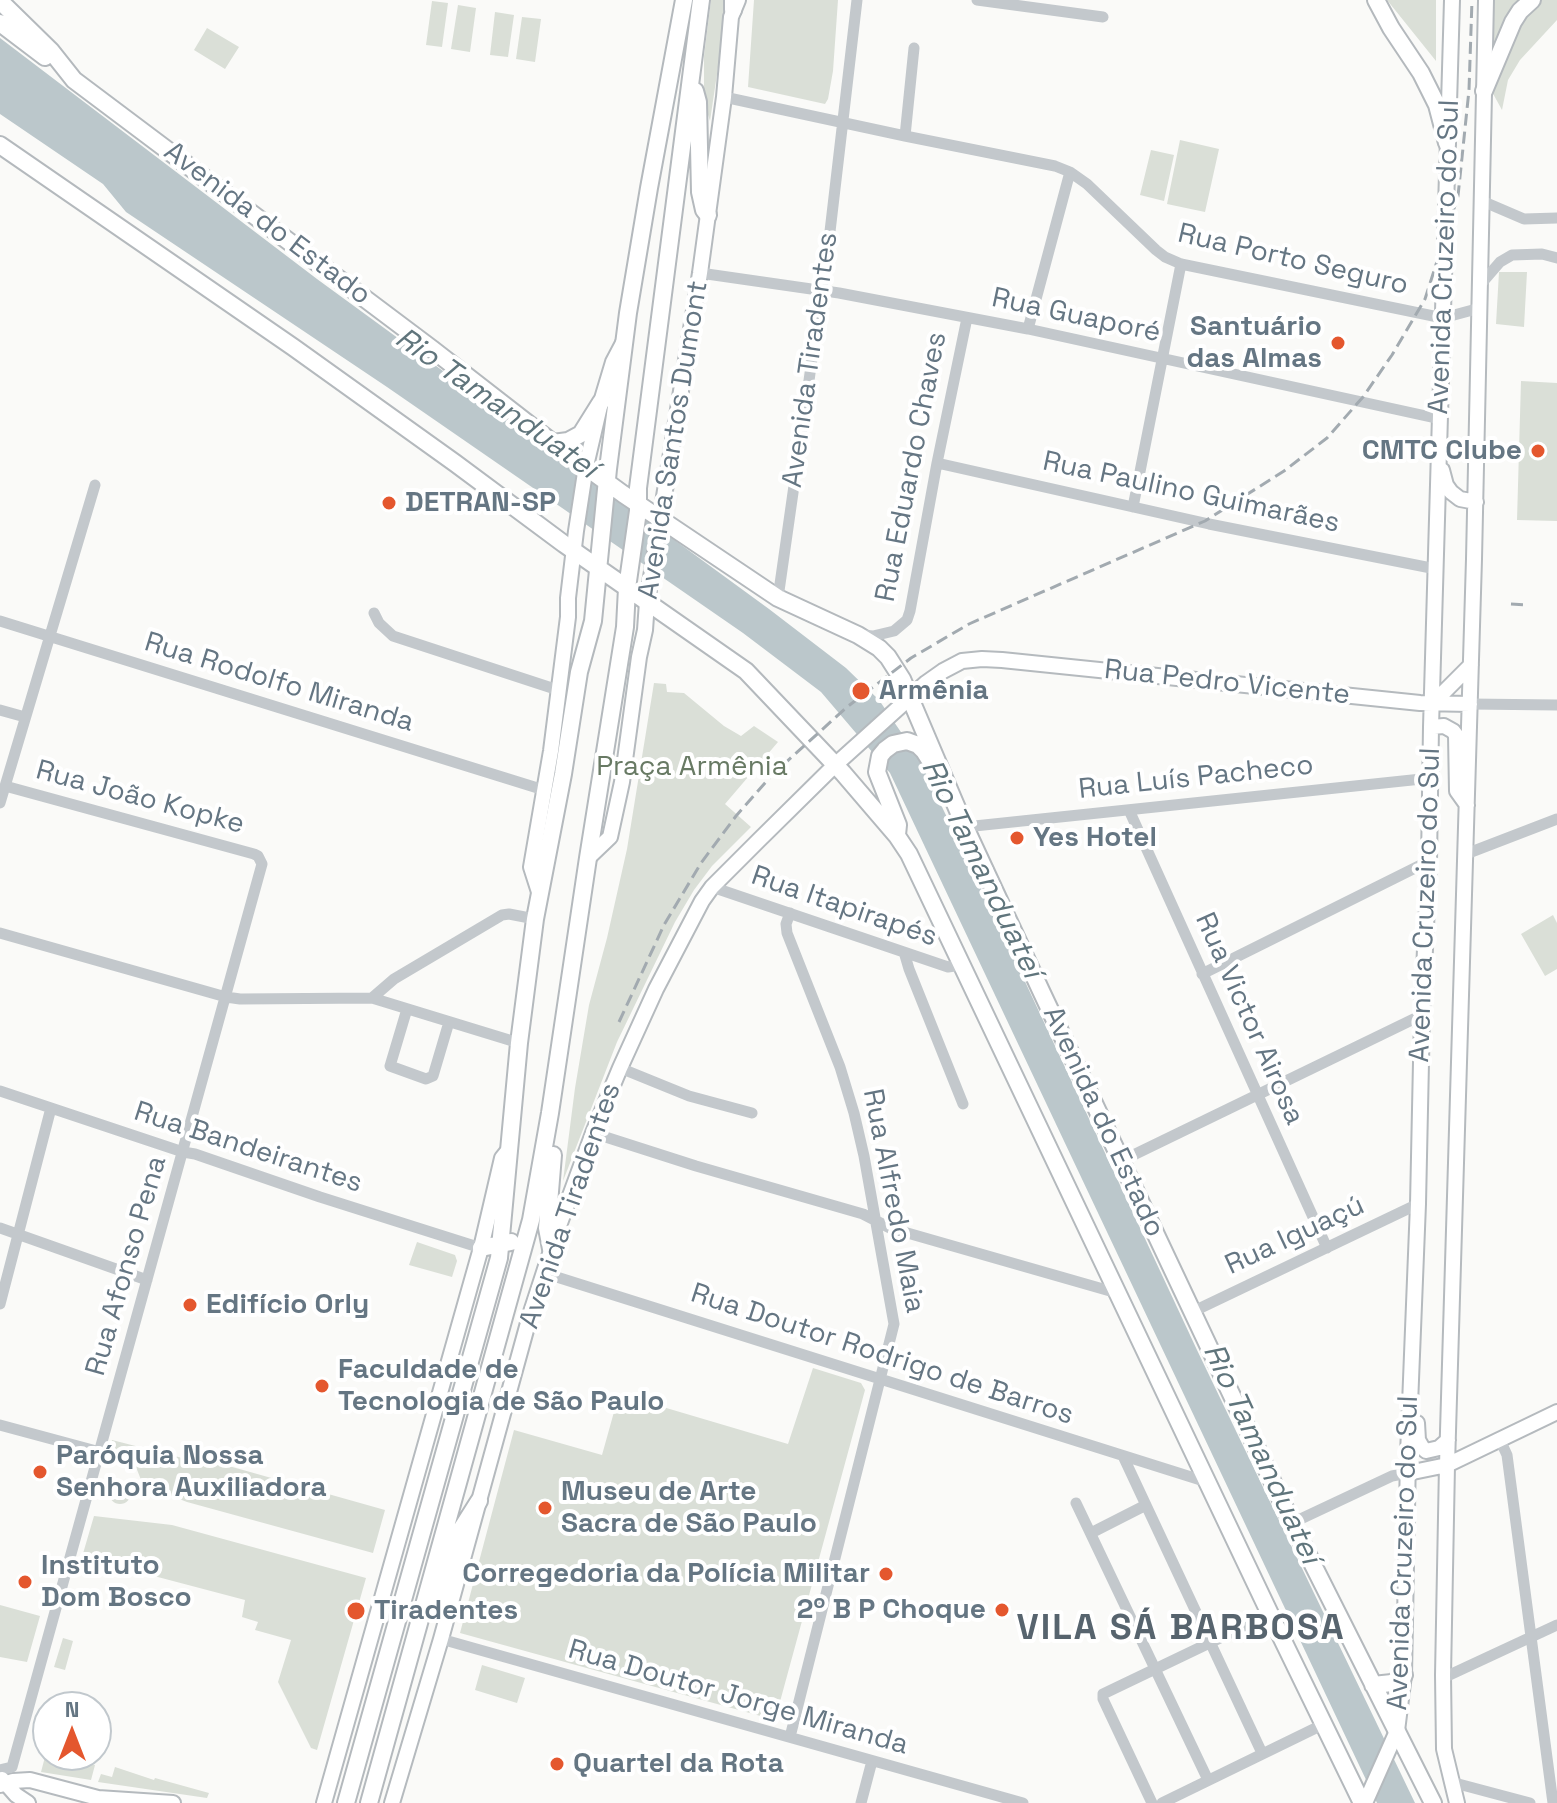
<!DOCTYPE html>
<html>
<head>
<meta charset="utf-8">
<style>
	body { margin:0 }
	#map { position:relative; width:1557px; height:1803px; overflow:hidden; background:#fafaf8; font-family:"Space Grotesk",sans-serif }
	canvas { display:block }
	.north { position:absolute; left:32px; top:1691px; width:80px; height:80px; box-sizing:border-box; background:#fff; border:2px solid #c1c8cd; border-radius:50%; rotate:0deg; font-size:22px; font-weight:700; line-height:32px; text-align:center; color:#657683 }
	.north::after { content:''; display:block; margin:auto; width:28px; height:36px; background:#e4572e; clip-path:polygon(50% 0,100% 100%,50% 72%,0 100%) }
</style>
</head>
<body>
<div id="map">
<canvas width="1557" height="1803"></canvas>
<div class="north">N</div>
</div>
<script>
const g = document.querySelector('canvas').getContext('2d');
g.lineJoin = 'round';
function paint(path, color) { g.fillStyle = color; g.fill(path, 'evenodd'); }
const shape = rows => new Path2D(rows.map(r => 'M' + r).join(''));
function trace(path, color, width, dash) { g.strokeStyle = color; g.lineWidth = width; g.lineCap = dash ? 'butt' : 'round'; g.setLineDash(dash || []); g.stroke(path); }
function drawText(font, color, halo, rows, align = 'center') {
  g.font = font + ' "Space Grotesk",sans-serif'; g.lineWidth = 8; g.setLineDash([]); g.textBaseline = 'middle'; g.strokeStyle = halo; g.fillStyle = color; for (const [text, x, y, turn = 0] of rows) {
    g.save(); g.translate(x, y); g.rotate((+turn || 0) * Math.PI / 180); g.textAlign = isNaN(turn) ? turn : align; if (halo) g.strokeText(text, 0, 0); g.fillText(text, 0, 0); g.restore();
  }
}
paint(shape([
	[711,0,728,0,710,121,704,102,704,56],
	[754,0,838,0,833,71,828,99,825,104,748,87],
	[1387,0,1436,0,1436,61],
	[1494,0,1557,0,1557,20,1520,60,1508,80,1502,110,1491,90],
	[432,1,448,3,442,47,426,45],
	[458,5,476,8,470,52,451,49],
	[495,12,514,15,508,57,490,55],
	[522,17,541,19,535,62,516,59],
	[207,28,239,47,225,69,194,50],
	[1180,140,1219,149,1205,212,1167,204],
	[1151,150,1174,155,1164,201,1140,195],
	[1499,272,1527,272,1524,327,1496,324],
	[1521,381,1557,383,1557,521,1517,520],
	[654,683,666,684,667,692,684,693,724,726,741,736,754,726,778,742,725,804,751,827,712,866,694,890,675,922,617,1042,563,1181,575,1088,589,1005,607,938,627,849],
	[1553,915,1557,923,1557,969,1545,976,1521,934],
	[417,1242,455,1255,457,1261,452,1277,409,1265],
	[813,1368,861,1383,865,1390,775,1720,460,1633,514,1430,602,1455,619,1394,788,1444],
	[112,1440,202,1463,204,1459,385,1510,373,1553,187,1502,143,1485,136,1467,128,1459,111,1446],
	'109 1493a11 11 0 1 1 22 0a11 11 0 1 1-22 0Z',
	[94,1516,172,1525,366,1578,317,1750,311,1748,278,1682,291,1640,255,1630,258,1622,242,1617,245,1600,82,1557],
	[0,1605,40,1616,27,1662,0,1657],
	[63,1638,73,1641,65,1670,54,1667],
	[482,1665,525,1678,517,1703,475,1690],
	[46,1753,48,1755,61,1756,95,1765,91,1780,41,1772],
	[115,1767,154,1780,155,1778,209,1793,207,1798,98,1782,101,1774,112,1777]
]), '#dadfd7');
paint(shape([
	[0,38,317,279,769,609,846,668,879,700,918,757,993,913,1197,1350,1415,1803,1377,1803,890,773,821,692,743,633,387,387,126,212,103,184,0,114]
]), '#bbc7cb');
const major = shape([
	[1442,470,1446,485,1451,492,1460,499,1476,502],
	[1432,704,1471,665],
	[1431,727,1444,726,1453,731,1456,735,1457,791,1467,805],
	[588,858,610,837,622,782,639,657,645,630,647,602,700,273,724,97,731,17,738,0],
	[539,892,531,867,551,751,568,617,568,598,576,531,586,466,601,402,613,362,623,343],
	[1417,1423,1418,1440,1422,1447,1426,1451,1439,1448,1448,1440],
	[1408,1473,1447,1465,1557,1412],
	[2,1779,16,1795,28,1803],
	[0,1785,13,1781,30,1780,98,1798,173,1803],
	[324,1803,481,1248,502,1158,506,1153],
	[392,1803,441,1639,531,1312,560,1223,593,1133,620,1068,656,989,702,901,712,887,758,841,834,766,926,683,943,671,962,661,982,659,1002,660,1420,703,1470,704],
	[1365,1803,1397,1731,1404,1675,1408,1455,1418,1204,1422,1015,1429,861,1431,727,1452,0],
	[1457,1803,1444,1749,1443,1675,1447,1465,1474,559,1486,0]
]);
const highway = shape([
	[733,0,733,10],
	[1376,0,1391,28,1421,73,1437,105,1447,143],
	[0,1,51,51,74,80,432,349,553,443,623,494,778,598,858,635,879,648,888,657,902,679,965,827,1042,993,1292,1523,1433,1803],
	[0,23,45,57],
	[695,91,698,102,700,192,704,210,708,215],
	[1484,91,1513,22,1520,11,1532,0],
	[0,145,293,347,455,463,564,544,746,671,843,773,897,836,909,854,1270,1614,1362,1803],
	[553,443,568,441,581,434,601,402],
	[897,835,898,825,877,772,880,756,885,750,893,744,907,741,918,745,924,751,929,759],
	[481,1248,511,1242],
	[551,1249,547,1228,553,1155],
	[437,1599,460,1531,479,1501],
	[1373,1685,1392,1683,1404,1675],
	[346,1803,499,1258,519,1043,535,919,563,774,579,672,593,621,608,469,628,313,649,188,684,0],
	[369,1803,531,1220,550,1113,588,858,625,627,627,588,638,511,638,488,701,0]
]);
trace(major, '#b5babe', 18);
trace(highway, '#b4b9bd', 20);
trace(shape([
	[977,0,1103,17],
	[724,97,905,136,1055,166,1070,172,1087,184,1156,250,1165,257,1181,264,1443,318,1480,308],
	[905,136,914,48],
	[1482,201,1524,219,1557,218],
	[700,273,839,293,1028,329,1440,419],
	[1481,284,1500,262,1512,255,1542,254,1557,258],
	[1028,329,1070,172],
	[937,463,1209,524,1436,569],
	[1133,507,1181,264],
	[778,598,829,240,857,0],
	[374,613,379,623,393,636,558,690],
	[0,621,544,790],
	[861,635,873,636,894,631,907,620,910,611,937,463,967,318],
	[1470,704,1557,705],
	[0,710,25,717],
	[5,786,254,854,258,856,262,864,12,1767],
	[0,803,95,485],
	[1129,810,1327,1248],
	[965,827,1431,778],
	[1466,854,1557,819],
	[712,887,948,967,961,965],
	[790,913,786,924,787,933,840,1067,854,1113,864,1156,894,1324,790,1737],
	[0,933,226,997,240,999,372,998,519,1043],
	[904,952,909,969,963,1104],
	[1202,974,1429,861],
	[372,998,394,979,502,915,509,914,535,919],
	[407,1009,390,1066,426,1079,433,1076,449,1022],
	[620,1068,689,1096,752,1113],
	[0,1091,183,1152,195,1154,320,1197,481,1248],
	[593,1133,696,1166,863,1214,890,1228,1117,1293],
	[1121,1161,1422,1015],
	[0,1228,147,1280],
	[544,1273,1207,1482],
	[0,1304,51,1108],
	[1192,1312,1418,1204],
	[0,1425,100,1452],
	[1500,1440,1507,1455,1553,1803],
	[1123,1456,1262,1753],
	[1076,1503,1208,1780],
	[1292,1523,1392,1476,1408,1473],
	[1091,1533,1146,1505],
	[441,1639,1023,1803],
	[1443,1678,1557,1625],
	[0,1770,12,1767],
	[1451,1782,1530,1803],
	[861,1803,872,1761],
	[1152,1803,1103,1699,1103,1694,1270,1614],
	[1162,1803,1324,1724]
]), '#c3c8cc', 11);
trace(major, '#fff', 14);
trace(highway, '#fff', 16);
trace(shape([
	[1511,604,1528,605],
	[619,1022,664,925,701,863,736,816,772,775,847,707,911,658,969,624,1205,521,1284,471,1327,438,1363,397,1392,355,1425,299,1458,196,1469,90,1472,0]
]), '#a2aab0', 3, [12, 6]);
for (const [x, y, r, color] of [
	[1338,343,8,"#e4572e"],
	[1538,451,8,"#e4572e"],
	[389,503,8,"#e4572e"],
	[861,691,10,"#e4572e"],
	[1017,838,8,"#e4572e"],
	[190,1305,8,"#e4572e"],
	[322,1386,8,"#e4572e"],
	[40,1472,8,"#e4572e"],
	[545,1508,8,"#e4572e"],
	[886,1574,8,"#e4572e"],
	[25,1582,8,"#e4572e"],
	[1002,1610,8,"#e4572e"],
	[356,1611,10,"#e4572e"],
	[557,1764,8,"#e4572e"]
]) { const dot = new Path2D(); dot.arc(x, y, r, 0, 2 * Math.PI); g.fillStyle = color; g.fill(dot); trace(dot, '#fff', 3); }
drawText('28px', '#657683', '#fff', [
	["Avenida do Estado",267,224,37],
	["Avenida Cruzeiro do Sul",1445,257,-88],
	["Rua Porto Seguro",1293,260,13],
	["Rua Guaporé",1076,316,12],
	["Avenida Tiradentes",811,360,-82],
	["Avenida Santos Dumont",674,440,-81],
	["Rua Eduardo Chaves",912,467,-79],
	["Rua Paulino Guimarães",1191,493,12],
	["Rua Rodolfo Miranda",279,683,17],
	["Rua Pedro Vicente",1227,683,6],
	["Rua Luís Pacheco",1196,778,-6],
	["Rua João Kopke",140,798,15],
	["Avenida Cruzeiro do Sul",1426,905,-88],
	["Rua Itapirapés",844,907,19],
	["Rua Victor Airosa",1249,1019,66],
	["Avenida do Estado",1103,1122,65],
	["Rua Bandeirantes",248,1148,18],
	["Rua Alfredo Maia",893,1201,79],
	["Avenida Tiradentes",571,1206,-71],
	["Rua Iguaçú",1295,1236,-25],
	["Rua Afonso Pena",127,1266,-74],
	["Rua Doutor Rodrigo de Barros",882,1355,18],
	["Avenida Cruzeiro do Sul",1404,1553,-88],
	["Rua Doutor Jorge Miranda",738,1698,16]
]);
drawText('bold 28px', '#657683', '#fff', [
	["Santuário",1322,327,"right"],
	["das Almas",1322,359,"right"],
	["CMTC Clube",1522,451,"right"],
	["DETRAN-SP",405,503],
	["Armênia",879,691],
	["Yes Hotel",1033,838],
	["Edifício Orly",206,1305],
	["Faculdade de",338,1370],
	["Tecnologia de São Paulo",338,1402],
	["Paróquia Nossa",56,1456],
	["Senhora Auxiliadora",56,1488],
	["Museu de Arte",561,1492],
	["Sacra de São Paulo",561,1524],
	["Instituto",41,1566],
	["Dom Bosco",41,1598],
	["Corregedoria da Polícia Militar",870,1574,"right"],
	["2º B P Choque",986,1610,"right"],
	["Tiradentes",374,1611],
	["Quartel da Rota",573,1764]
], 'left');
drawText('28px', '#687a64', '#fff', [
	["Praça Armênia",692,767]
]);
drawText('italic 30px', '#60757c', '#fff', [
	["Rio Tamanduateí",496,404,35],
	["Rio Tamanduateí",981,869,64],
	["Rio Tamanduateí",1261,1454,65]
]);
g.letterSpacing = '2px';
drawText('bold 36px', '#57646e', '#fff', [
	["VILA SÁ BARBOSA",1181,1629]
]);
g.letterSpacing = '0px';
</script>
</body>
</html>
